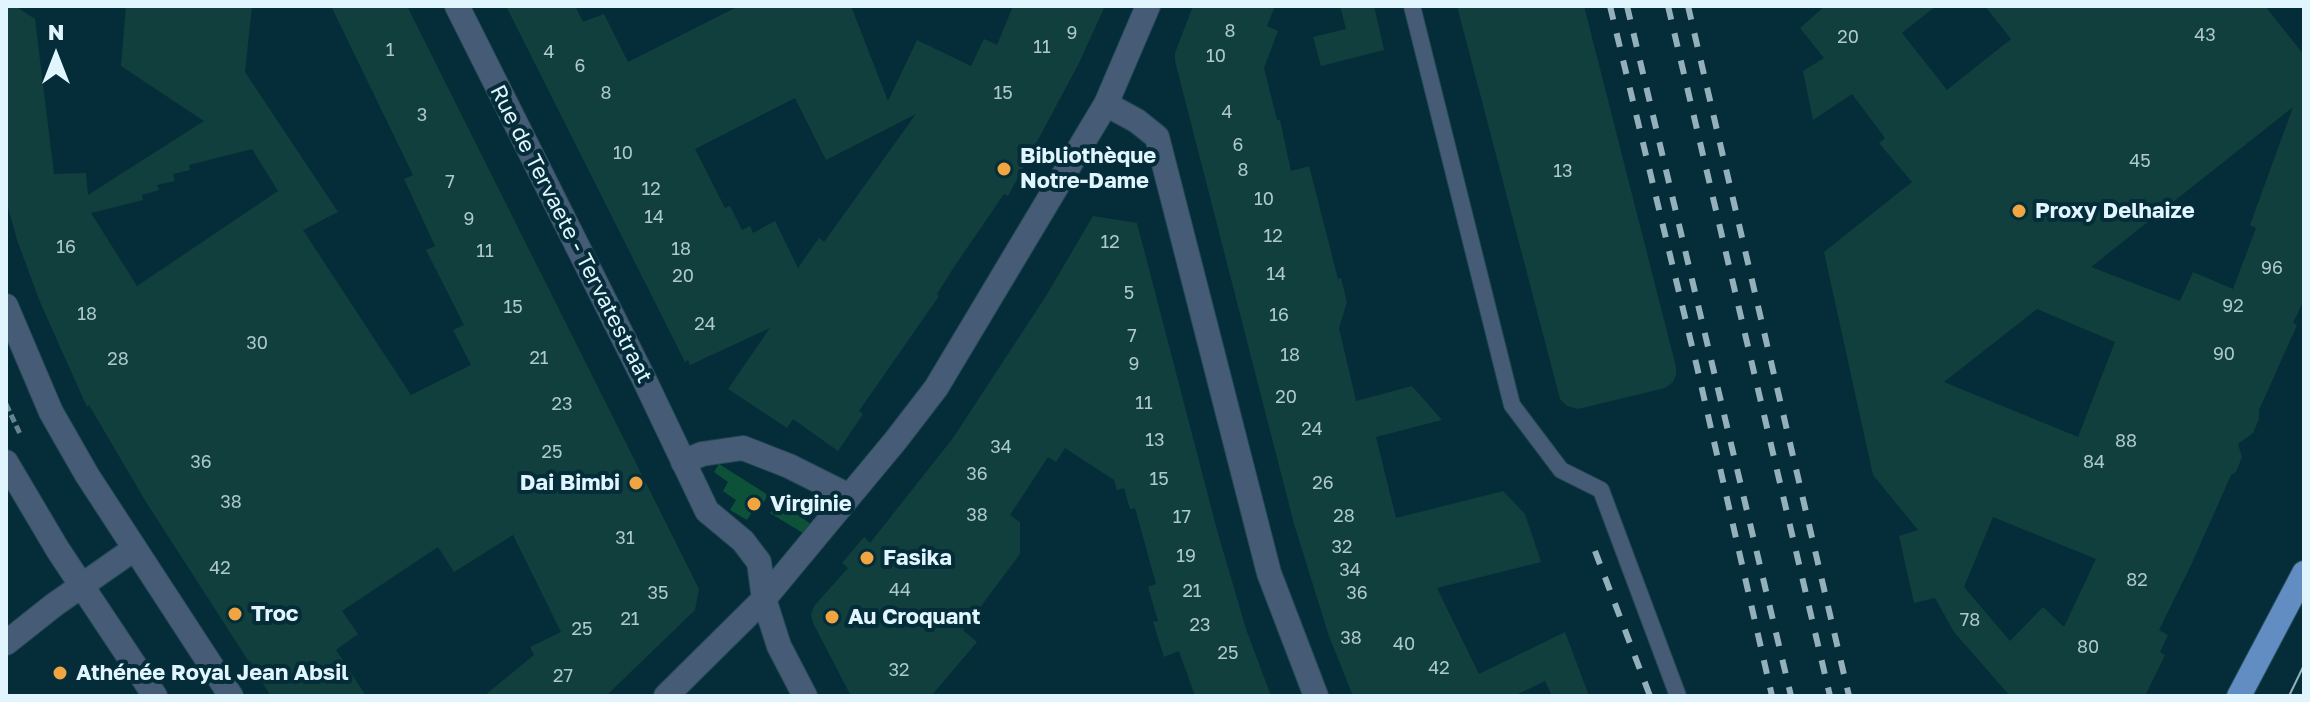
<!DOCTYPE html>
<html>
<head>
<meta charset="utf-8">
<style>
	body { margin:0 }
	#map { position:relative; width:2310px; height:702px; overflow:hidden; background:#042d39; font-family:"Golos Text",sans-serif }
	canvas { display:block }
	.frame { position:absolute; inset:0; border:8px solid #e1f5fe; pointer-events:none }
	.north { position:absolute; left:16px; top:16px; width:80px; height:80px; -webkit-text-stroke:6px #042d39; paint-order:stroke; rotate:0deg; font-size:22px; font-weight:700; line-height:32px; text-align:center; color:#e1f5fe }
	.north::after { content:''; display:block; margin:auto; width:28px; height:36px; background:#e1f5fe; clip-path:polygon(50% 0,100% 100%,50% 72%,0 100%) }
</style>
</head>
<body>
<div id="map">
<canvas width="2310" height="702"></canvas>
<div class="frame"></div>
<div class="north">N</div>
</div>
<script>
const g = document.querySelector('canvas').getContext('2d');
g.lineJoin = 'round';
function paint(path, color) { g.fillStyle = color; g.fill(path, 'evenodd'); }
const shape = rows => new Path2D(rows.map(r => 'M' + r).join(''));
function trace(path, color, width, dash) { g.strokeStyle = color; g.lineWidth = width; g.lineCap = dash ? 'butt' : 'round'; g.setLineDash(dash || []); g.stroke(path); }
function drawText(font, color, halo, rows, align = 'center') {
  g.font = font + ' "Golos Text",sans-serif'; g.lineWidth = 8; g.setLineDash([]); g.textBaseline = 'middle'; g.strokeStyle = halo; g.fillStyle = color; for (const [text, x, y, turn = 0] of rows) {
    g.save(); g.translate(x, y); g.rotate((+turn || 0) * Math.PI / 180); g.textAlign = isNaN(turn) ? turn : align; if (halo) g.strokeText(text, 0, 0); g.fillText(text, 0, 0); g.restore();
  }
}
paint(shape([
	[719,464,768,495,763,503,759,501,747,520,730,510,736,500,723,491,728,482,714,472],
	[791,498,807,508,801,517,812,525,806,535,770,513,778,502,786,507]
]), '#0d5238');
paint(shape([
	[6,6,15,6,35,19,54,174,86,173,88,195,204,121,121,66,126,6,252,6,245,72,338,212,303,230,411,395,471,365,453,330,464,325,426,250,435,246,404,179,413,175,331,6,407,6,699,589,695,610,606,696,484,696,534,655,530,647,561,632,513,535,454,572,438,547,342,611,358,634,336,650,366,696,271,696,146,502,89,405,87,407,40,302,17,240,6,200],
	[252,149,278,191,137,286,91,213,143,200,142,195,159,190,157,185,175,181,173,174,190,170,189,165],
	[506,6,575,6,583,22,604,14,628,62,739,6,851,6,888,101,917,40,971,66,984,39,997,45,1013,6,1105,6,1079,63,1008,196,1004,194,954,267,937,294,939,296,859,411,863,414,838,451,793,419,787,428,728,389,770,328,690,365,688,360,685,362],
	[795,98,826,160,916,114,824,242,819,238,798,268,775,221,753,233,750,226,742,230,730,206,725,208,695,149],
	[1193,6,1275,6,1267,26,1278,31,1264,68,1277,120,1280,120,1291,171,1309,166,1338,279,1341,278,1347,302,1339,328,1356,401,1412,386,1442,420,1376,437,1396,518,1503,491,1525,514,1541,562,1437,588,1479,674,1565,632,1589,696,1552,696,1545,681,1514,696,1353,696,1329,636,1294,524,1175,61,1175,53],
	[1340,6,1374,6,1384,50,1321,66,1313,37,1346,29],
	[1457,6,1584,6,1676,367,1676,375,1673,382,1665,388,1578,409,1567,406,1560,399],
	[1825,6,1936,6,1902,33,1947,90,2011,39,1985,6,2265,6,2304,55,2304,300,2293,323,2297,325,2259,410,2259,419,2253,433,2238,444,2242,457,2236,472,2231,475,2192,563,2159,630,2168,635,2160,652,2165,655,2145,696,2010,696,1954,632,1935,598,1914,603,1899,536,1918,530,1873,475,1824,252,1912,182,1879,143,1885,138,1852,94,1813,120,1803,71,1824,58,1800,28],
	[2293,107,2250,225,2256,228,2233,289,2193,272,2180,301,2091,267],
	[2037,309,2115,342,2078,437,1944,382],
	[1993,517,2096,559,2064,627,2043,607,2010,641,1964,587],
	[1093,216,1137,223,1217,530,1246,629,1271,696,1195,696,1179,651,1164,657,1153,622,1158,621,1148,587,1156,584,1135,508,1130,509,1124,488,1117,490,1114,480,1065,448,1056,462,1048,457,1010,515,1020,522,1020,554,963,630,977,642,931,696,851,696,813,623,811,614,815,605,848,568,842,563,864,537,870,543,953,438,1046,296]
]), '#113f3e');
const lane = shape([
	[1412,6,1512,405,1561,470,1601,490,1678,696]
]);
const street = shape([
	[457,6,644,379,707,511,743,541,759,562,764,599,779,646,805,696],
	[1106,104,1137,121,1157,137,1269,573,1316,696],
	[6,306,51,412,87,475,231,696],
	[6,462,58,550,155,696],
	[683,462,702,454,743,448,789,466,849,496],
	[6,643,54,605,134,549],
	[666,696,764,599,896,440,936,388,1106,104,1148,6]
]);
const primary = shape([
	[2239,696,2304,573]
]);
trace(lane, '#234955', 18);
trace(street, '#234955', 26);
trace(primary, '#234955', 26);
trace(shape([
	[6,404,21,436]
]), '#64848e', 5, [8, 4]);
trace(lane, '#465b75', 16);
trace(street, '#465b75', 24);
trace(primary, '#628dc2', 24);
trace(shape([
	[2289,696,2304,665]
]), '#94b0ba', 2);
trace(shape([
	[1610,6,1697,367,1772,696],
	[1627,6,1791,696],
	[1668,6,1830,696],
	[1688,6,1849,696],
	[1595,551,1650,696]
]), '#94b0ba', 6, [14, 14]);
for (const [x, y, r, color] of [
	[1004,169,8,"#f1a540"],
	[2019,211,8,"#f1a540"],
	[636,483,8,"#f1a540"],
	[754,504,8,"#f1a540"],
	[867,558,8,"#f1a540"],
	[235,614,8,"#f1a540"],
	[832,617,8,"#f1a540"],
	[60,673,8,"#f1a540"]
]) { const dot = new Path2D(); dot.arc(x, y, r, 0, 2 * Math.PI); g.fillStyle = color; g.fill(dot); trace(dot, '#042d39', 3); }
drawText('18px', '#adc8ce', null, [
	["8",1230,31],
	["9",1072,33],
	["43",2205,35],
	["20",1848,37],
	["11",1042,47],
	["1",390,50],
	["4",549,52],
	["10",1216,56],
	["6",580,66],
	["8",606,93],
	["15",1003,93],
	["4",1227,112],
	["3",422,115],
	["6",1238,145],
	["10",623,153],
	["45",2140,161],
	["8",1243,170],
	["13",1563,171],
	["7",450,182],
	["12",651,189],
	["10",1264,199],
	["14",654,217],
	["9",469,219],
	["12",1273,236],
	["12",1110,242],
	["16",66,247],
	["18",681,249],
	["11",485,251],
	["96",2272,268],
	["14",1276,274],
	["20",683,276],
	["5",1129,293],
	["92",2233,306],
	["15",513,307],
	["18",87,314],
	["16",1279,315],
	["24",705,324],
	["7",1132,336],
	["30",257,343],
	["90",2224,354],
	["18",1290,355],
	["21",539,358],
	["28",118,359],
	["9",1134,364],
	["20",1286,397],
	["11",1144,403],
	["23",562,404],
	["24",1312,429],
	["13",1155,440],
	["88",2126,441],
	["34",1001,447],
	["25",552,452],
	["36",201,462],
	["84",2094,462],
	["36",977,474],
	["15",1159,479],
	["26",1323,483],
	["38",231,502],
	["38",977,515],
	["28",1344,516],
	["17",1182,517],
	["31",625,538],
	["32",1342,547],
	["19",1186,556],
	["42",220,568],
	["34",1350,570],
	["82",2137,580],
	["44",900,590],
	["21",1192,591],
	["35",658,593],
	["36",1357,593],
	["21",630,619],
	["78",1970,620],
	["23",1200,625],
	["25",582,629],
	["38",1351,638],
	["40",1404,644],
	["80",2088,647],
	["25",1228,653],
	["42",1439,668],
	["32",899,670],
	["27",563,676]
]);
drawText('bold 22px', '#e1f5fe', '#042d39', [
	["Bibliothèque",1020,156],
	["Notre-Dame",1020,181],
	["Proxy Delhaize",2035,211],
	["Dai Bimbi",620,483,"right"],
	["Virginie",770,504],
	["Fasika",883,558],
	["Troc",251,614],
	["Au Croquant",848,617],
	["Athénée Royal Jean Absil",76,673]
], 'left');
drawText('22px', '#e1f5fe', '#042d39', [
	["Rue de Tervaete - Tervatestraat",571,234,63]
]);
</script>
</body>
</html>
